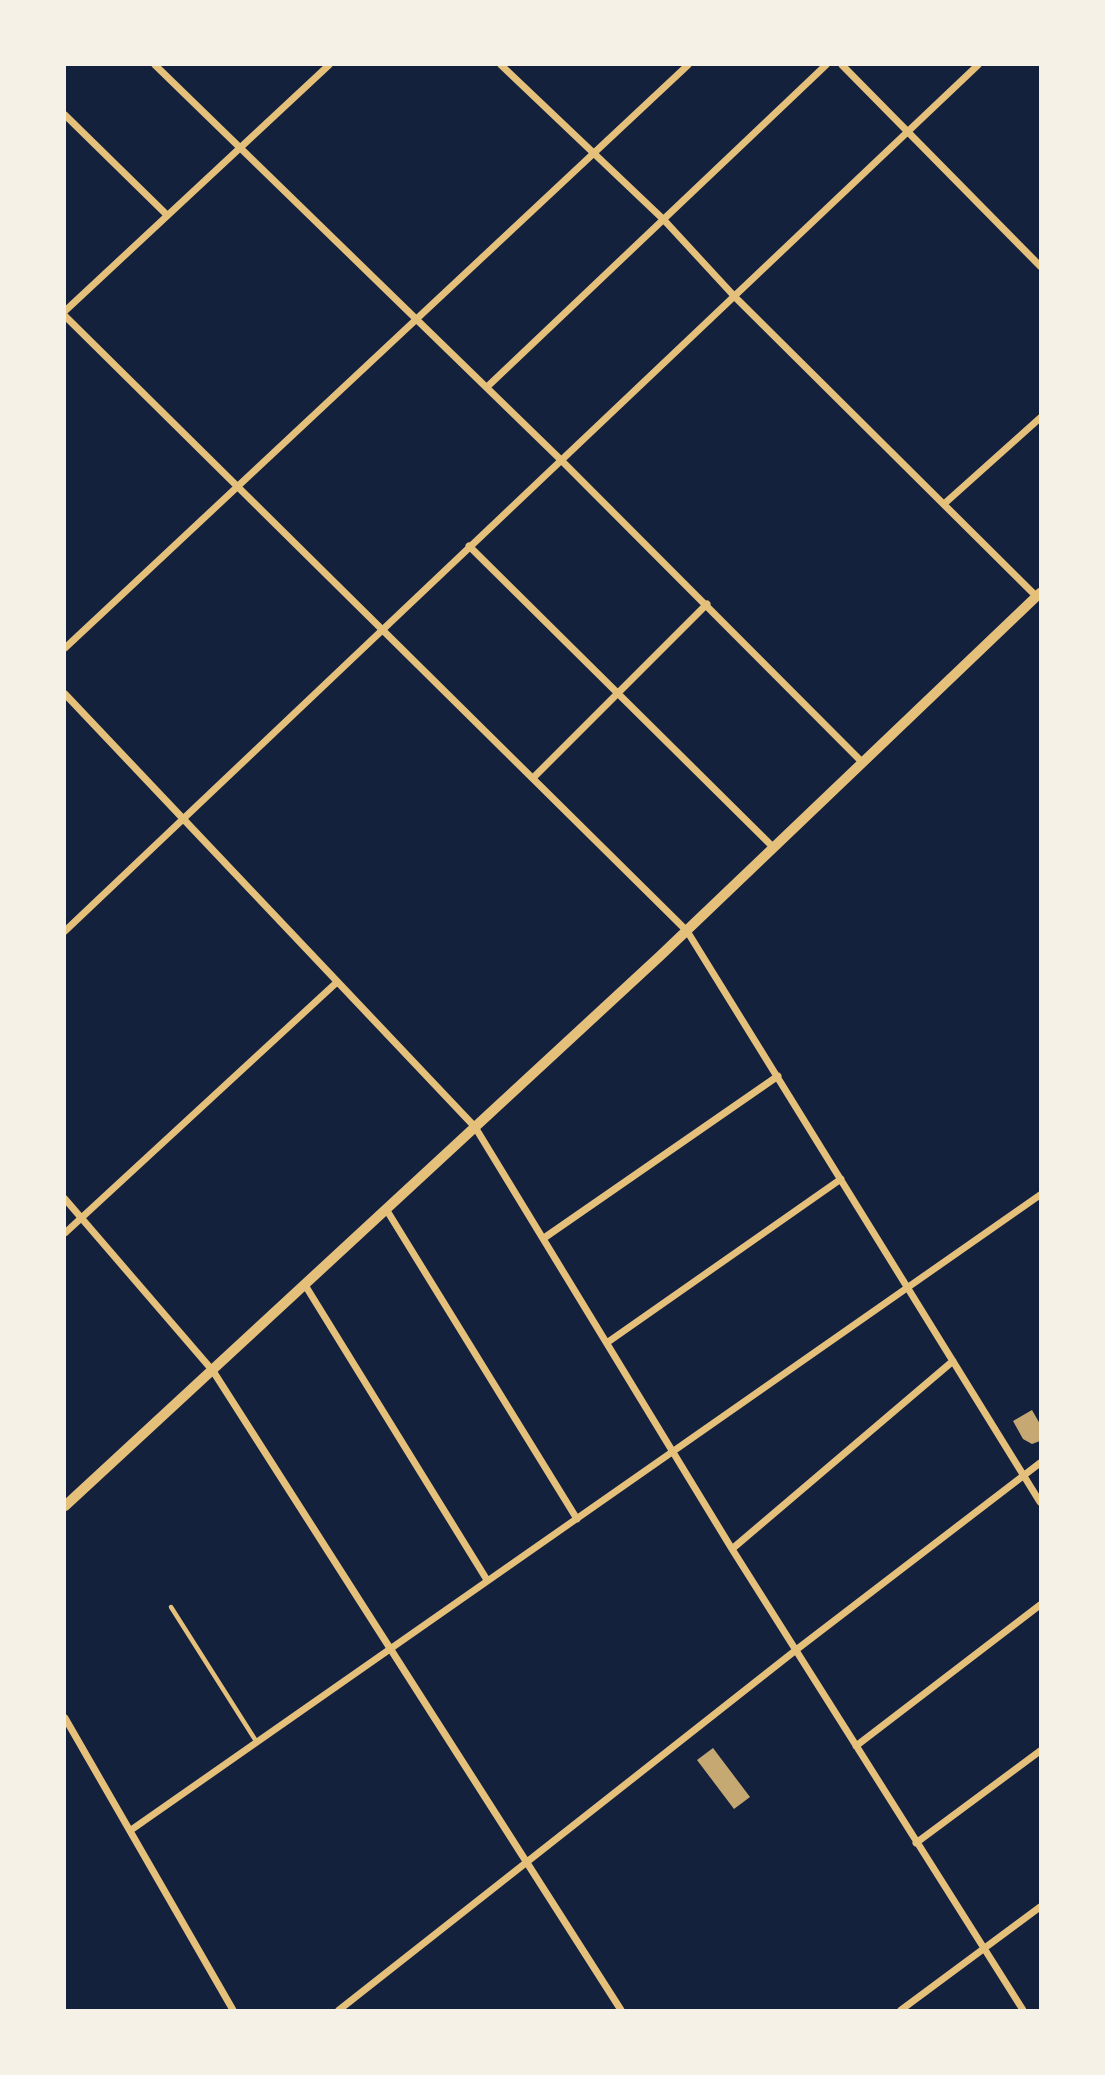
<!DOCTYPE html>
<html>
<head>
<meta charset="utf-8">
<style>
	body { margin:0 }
	#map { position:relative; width:1105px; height:2075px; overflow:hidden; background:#14213d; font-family:"Open Sans",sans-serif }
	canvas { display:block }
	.frame { position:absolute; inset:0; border:66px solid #f6f1e7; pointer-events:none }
</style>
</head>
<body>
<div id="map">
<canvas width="1105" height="2075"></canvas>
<div class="frame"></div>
</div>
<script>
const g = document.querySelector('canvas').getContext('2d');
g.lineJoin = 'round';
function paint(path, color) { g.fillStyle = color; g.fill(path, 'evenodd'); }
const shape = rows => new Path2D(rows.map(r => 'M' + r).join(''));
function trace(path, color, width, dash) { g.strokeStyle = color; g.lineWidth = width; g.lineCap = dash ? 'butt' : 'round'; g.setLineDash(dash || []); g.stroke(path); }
paint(shape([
	[1032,1410,1040,1424,1040,1441,1032,1444,1023,1439,1013,1421],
	[713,1748,750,1797,734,1809,697,1760]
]), '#c6a872');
trace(shape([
	[171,1607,256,1741]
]), '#e5c07b', 4.5);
trace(shape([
	[155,65,560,459,862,762],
	[501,65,664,220,735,297,1036,596],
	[842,65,1040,266],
	[65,115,167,215],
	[65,311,329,65],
	[65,316,687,931,1040,1502],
	[487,387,826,65],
	[944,504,1040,418],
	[469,546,774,848],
	[65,648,688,65],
	[65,694,475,1127,732,1549,1023,2010],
	[533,778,707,604],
	[65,931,978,65],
	[65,1199,213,1371,621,2010],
	[386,1209,577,1519],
	[65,1233,336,983],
	[544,1238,778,1076],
	[305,1285,487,1580],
	[608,1342,841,1179],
	[732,1549,953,1361],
	[65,1718,233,2010],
	[856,1746,1040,1605],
	[131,1830,1040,1195],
	[916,1843,1040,1751],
	[339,2010,796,1650,1040,1463],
	[901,2010,1040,1907]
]), '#e5c07b', 7);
trace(shape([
	[65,1506,660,956,1040,593]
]), '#e5c07b', 10);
</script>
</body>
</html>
